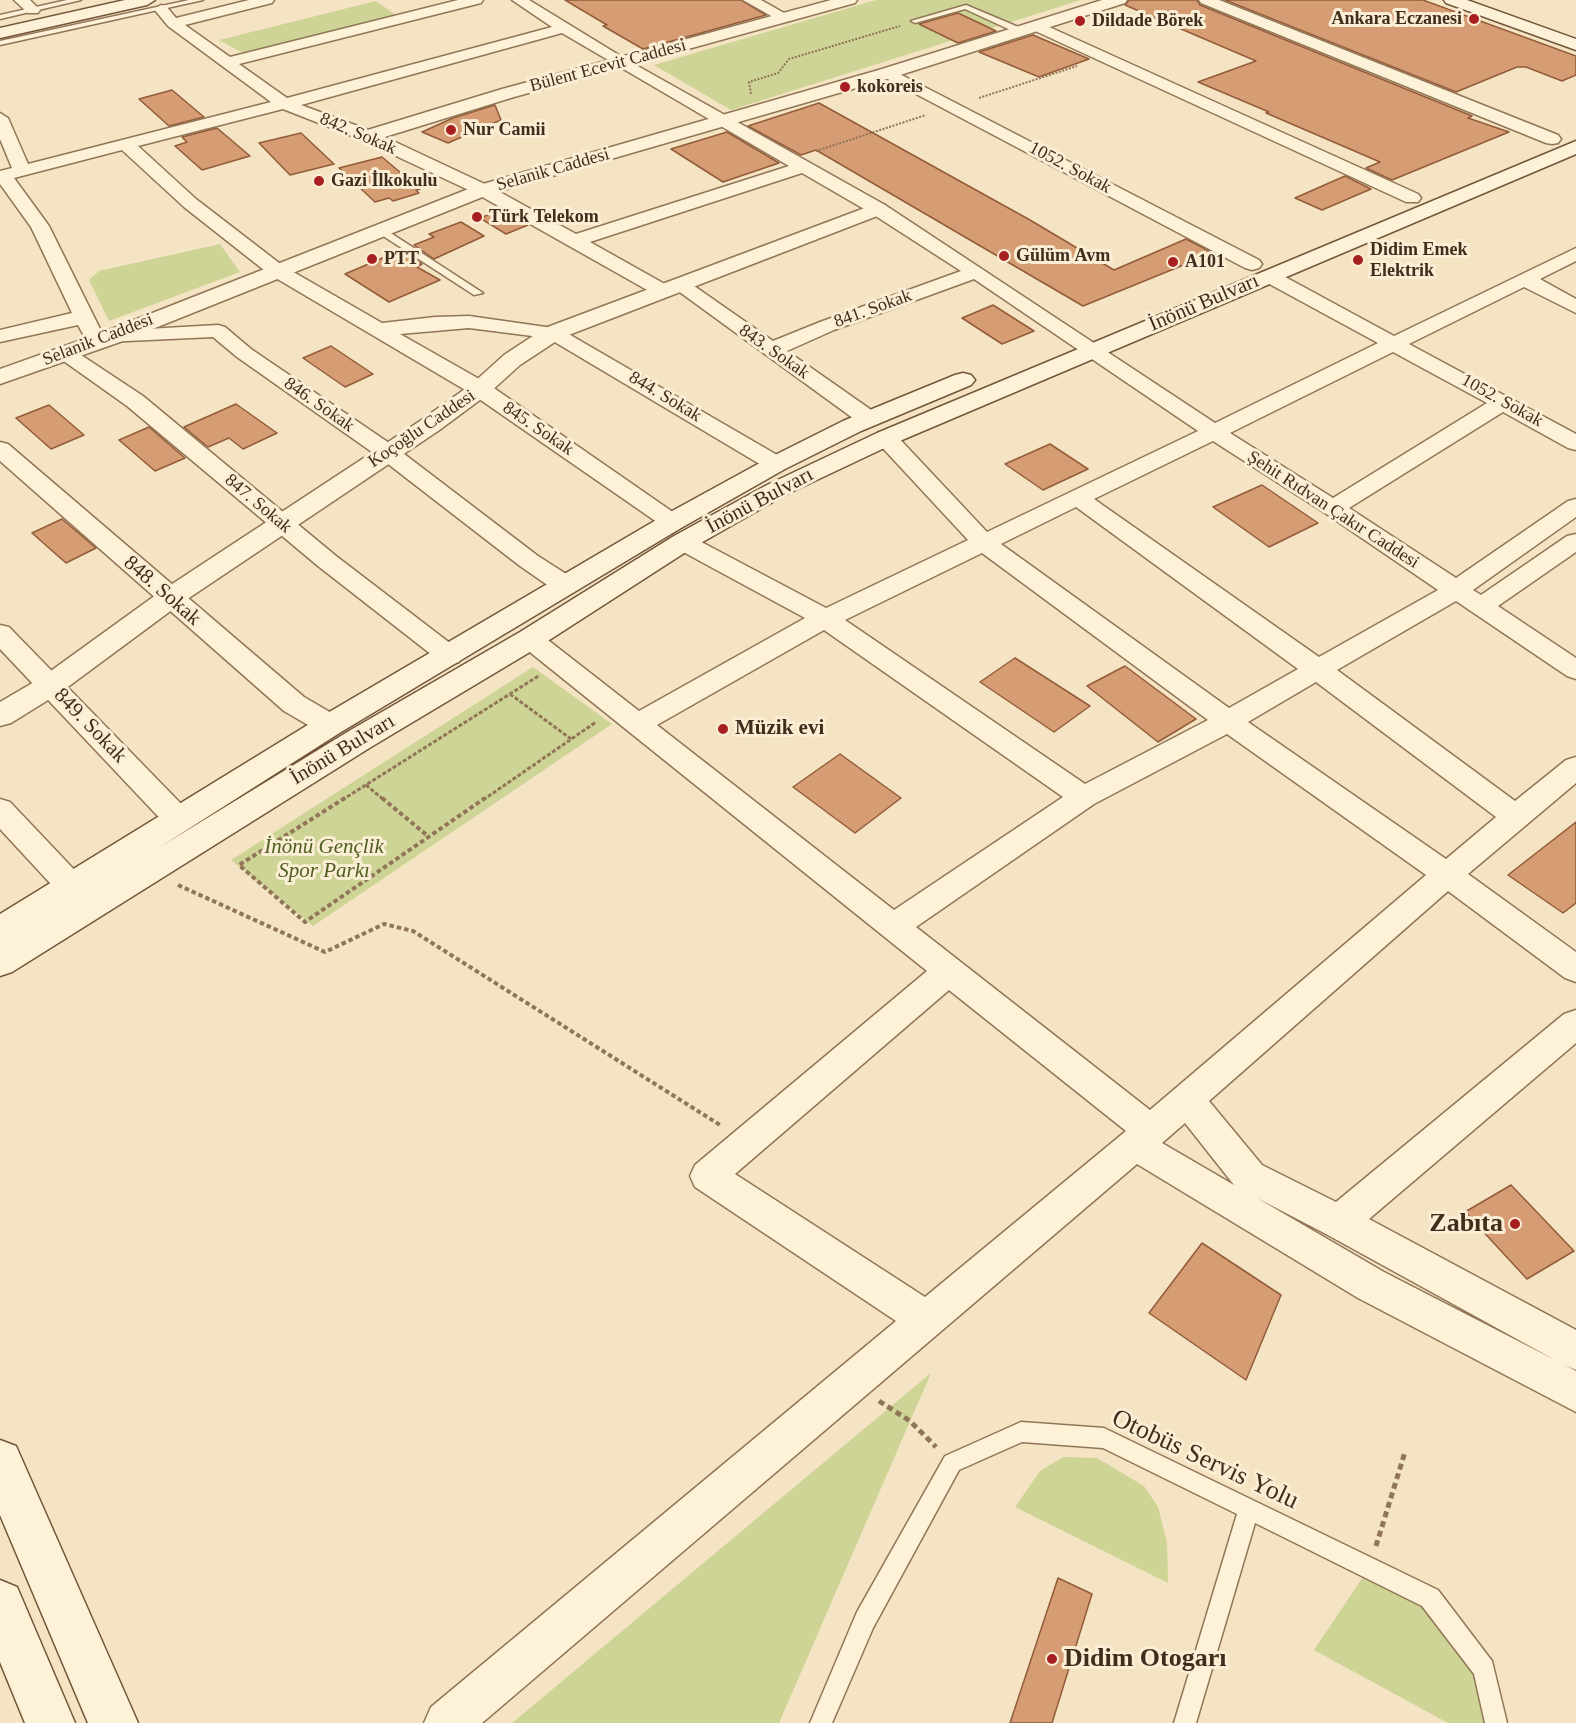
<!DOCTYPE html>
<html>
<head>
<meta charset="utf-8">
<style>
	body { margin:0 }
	canvas { display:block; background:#f4e4c3 }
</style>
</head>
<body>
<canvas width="1576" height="1723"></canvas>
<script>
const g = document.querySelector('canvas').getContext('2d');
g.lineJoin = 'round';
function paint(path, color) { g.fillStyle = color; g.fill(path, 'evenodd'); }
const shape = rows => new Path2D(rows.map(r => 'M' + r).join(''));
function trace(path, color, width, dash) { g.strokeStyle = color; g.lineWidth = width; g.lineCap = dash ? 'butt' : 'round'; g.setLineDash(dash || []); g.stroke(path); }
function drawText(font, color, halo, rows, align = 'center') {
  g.font = font + ' Georgia,serif'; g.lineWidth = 6; g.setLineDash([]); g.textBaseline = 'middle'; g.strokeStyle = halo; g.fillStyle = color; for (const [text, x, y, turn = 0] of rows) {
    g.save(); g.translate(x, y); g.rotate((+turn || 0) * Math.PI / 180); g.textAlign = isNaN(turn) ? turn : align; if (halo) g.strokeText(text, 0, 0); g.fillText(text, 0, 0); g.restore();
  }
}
paint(shape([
	[876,0,1081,0,731,110,654,65],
	[376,1,396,15,243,53,219,40],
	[220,244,240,272,109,321,89,280,99,271],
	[533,667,612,724,313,926,231,860],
	[931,1373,779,1723,512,1723,889,1408],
	[1063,1457,1097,1458,1144,1486,1158,1507,1167,1542,1168,1583,1015,1507,1040,1471],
	[1369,1568,1430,1598,1484,1669,1496,1723,1448,1723,1314,1650]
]), '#cdd495');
const building = shape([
	[565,0,741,0,766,15,643,49,603,26,607,25,565,0],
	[1129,0,1197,0,1200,5,1472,116,1468,118,1509,132,1392,180,1366,168,1380,162,1266,113,1269,112,1198,82,1256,61,1125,5,1129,0],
	[1225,0,1423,0,1576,56,1576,75,1562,81,1526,67,1517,67,1456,92,1225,0],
	[958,13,996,31,958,43,919,24,958,13],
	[1033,35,1089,59,1039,77,979,52,1033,35],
	[172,90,204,117,169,126,139,99,172,90],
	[819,103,1030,220,1114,270,1186,239,1213,253,1083,306,816,150,801,155,748,126,819,103],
	[495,105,501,120,448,143,422,132,453,118,495,105],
	[217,128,250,156,202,170,175,146,187,142,182,137,217,128],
	[727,132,779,163,723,182,671,149,727,132],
	[301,133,334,164,290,175,259,143,301,133],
	[382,157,420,189,416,190,419,193,393,201,389,198,375,202,339,168,382,157],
	[1345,176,1371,189,1322,210,1295,198,1345,176],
	[501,210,528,225,506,234,480,218,501,210],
	[461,222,484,236,434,259,414,245,434,237,429,234,461,222],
	[401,250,422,264,417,267,440,280,389,302,345,274,401,250],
	[993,305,1034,331,1002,344,962,318,993,305],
	[331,346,373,374,345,387,303,358,331,346],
	[236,404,277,433,243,449,229,438,208,447,184,427,236,404],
	[49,405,84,435,51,449,16,418,49,405],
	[149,427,185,458,155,471,119,440,149,427],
	[1050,444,1088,469,1043,490,1005,464,1050,444],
	[1262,485,1318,523,1269,547,1213,507,1262,485],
	[62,519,96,548,66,563,32,533,62,519],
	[1015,658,1090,706,1054,732,980,682,1015,658],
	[1125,666,1196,719,1158,742,1087,686,1125,666],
	[840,754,901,798,855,833,793,787,840,754],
	[1576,822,1576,903,1563,913,1508,875,1576,822],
	[1511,1185,1574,1251,1527,1279,1465,1212,1511,1185],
	[1202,1243,1281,1295,1246,1380,1149,1313,1202,1243],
	[1058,1578,1092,1594,1052,1723,1010,1723,1058,1578]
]);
paint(building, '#d69c74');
trace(building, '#935c39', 1.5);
const service = shape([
	[67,0,81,0,0,19,0,15,67,0],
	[189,0,203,0,0,45,0,41,189,0],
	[966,5,1023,29,1024,31,1017,33,965,9,915,23,911,21,966,5],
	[377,228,383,228,483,293,474,295,377,232,377,228],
	[1021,1422,1104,1428,1438,1590,1492,1661,1507,1723,1485,1723,1474,1674,1422,1606,1255,1523,1196,1723,1174,1723,1237,1514,1103,1448,1022,1442,959,1470,873,1628,832,1723,810,1723,857,1612,945,1456,1021,1422]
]);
const minor = shape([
	[14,0,30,0,40,10,38,13,28,13,14,0],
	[249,0,274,0,272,3,185,25,230,57,458,0,483,0,481,3,239,64,287,98,552,27,512,0,529,0,627,60,885,205,1215,423,1378,343,1262,280,1259,276,1262,272,1276,272,1394,336,1576,248,1576,261,1540,279,1576,299,1576,313,1524,287,1409,344,1576,434,1576,450,1568,448,1503,412,1349,508,1456,578,1568,501,1576,499,1576,517,1473,590,1481,595,1567,536,1576,534,1576,552,1498,606,1576,658,1576,679,1567,676,1456,601,1337,670,1515,801,1566,760,1576,757,1576,783,1468,874,1576,952,1576,982,1565,978,1448,891,1209,1101,1262,1165,1336,1202,1564,1014,1576,1010,1576,1043,1369,1219,1576,1330,1576,1370,1565,1365,1576,1371,1576,1412,1358,1298,1137,1164,482,1723,424,1723,431,1707,896,1321,695,1187,690,1176,695,1165,927,971,521,645,517,639,521,633,530,630,539,633,639,711,805,618,674,547,671,542,674,537,683,535,692,537,826,608,968,540,878,443,875,438,878,433,886,431,894,433,987,532,1198,431,974,279,834,330,787,351,877,414,880,419,877,424,869,426,861,424,670,285,673,281,687,281,773,341,820,322,961,271,871,213,802,173,590,242,670,287,673,291,670,295,663,297,656,295,477,194,362,140,283,109,138,146,196,199,283,266,382,323,435,317,469,316,560,329,784,459,787,464,784,469,776,471,768,469,548,338,469,328,400,334,488,384,680,517,684,522,680,527,672,529,664,527,472,394,269,274,184,207,122,150,14,178,49,226,103,335,112,331,218,325,225,327,251,349,395,447,538,556,574,579,578,585,574,591,565,593,556,591,520,566,379,457,237,357,213,337,106,342,103,345,96,347,89,345,78,325,0,342,0,330,72,313,31,227,0,184,0,171,12,168,0,139,0,113,8,118,28,164,271,102,168,26,154,9,161,5,166,6,176,18,249,0],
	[562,33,789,166,576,234,489,186,374,132,301,105,562,33],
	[1393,352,1487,403,1333,498,1230,433,1393,352],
	[1213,441,1325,513,1438,590,1319,657,1094,499,1213,441],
	[1076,507,1298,669,1229,708,1001,544,1076,507],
	[982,553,1208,720,1085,784,845,620,982,553],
	[824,630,1063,797,894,910,657,725,824,630],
	[1316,682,1496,817,1446,859,1248,722,1316,682],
	[1227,734,1426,875,1150,1110,916,927,1094,804,1227,734],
	[949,990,1126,1131,925,1297,735,1174,949,990],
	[1185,1123,1234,1185,1162,1143,1185,1123],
	[1257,1198,1326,1234,1555,1360,1384,1272,1257,1198],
	[743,0,761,0,793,18,790,21,780,21,743,0],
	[1199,0,1219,0,1558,135,1561,139,1558,143,1552,144,1546,143,1201,3,1199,0],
	[1036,21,1418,194,1421,198,1418,202,1406,202,1031,29,1028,26,1031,23,1036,21],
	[888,68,1259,260,1262,264,1259,268,1252,270,1245,268,882,76,880,73,888,68],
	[65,347,72,349,143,396,336,556,459,650,463,656,459,662,450,665,441,662,318,566,127,406,58,357,55,353,58,349,65,347],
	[0,442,8,444,304,697,340,718,344,725,340,732,330,735,320,732,284,711,0,461,0,442],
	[0,625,9,627,189,812,194,820,189,828,179,831,169,828,0,649,0,625],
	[0,799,10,802,83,879,87,887,83,895,72,899,61,895,0,829,0,799]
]);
const tertiary = shape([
	[831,0,857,0,855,3,514,97,375,140,361,140,359,136,361,132,502,89,831,0],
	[1102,0,1127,0,1125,3,894,77,490,194,120,342,0,384,0,369,104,332,476,186,882,69,1102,0],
	[878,203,885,205,888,209,885,213,561,338,520,365,488,394,438,431,180,604,61,692,11,723,0,726,0,702,41,678,160,592,420,421,472,384,504,355,545,328,878,203]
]);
const secondary = shape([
	[125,0,155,0,147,5,0,38,0,28,125,0],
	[1444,0,1467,0,1576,39,1576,50,1446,3,1444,0],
	[1576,141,1576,154,895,443,785,495,692,548,540,646,371,747,12,972,0,976,0,914,319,718,663,516,767,459,843,421,955,375,963,373,971,375,975,380,971,385,861,431,785,469,681,528,341,732,160,847,349,731,520,632,674,536,767,485,877,433,1576,141],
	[0,1440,16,1446,138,1723,88,1723,0,1515,0,1440],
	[0,1580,17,1587,75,1723,25,1723,0,1662,0,1580]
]);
trace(service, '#917557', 3);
trace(minor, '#917557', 3);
trace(tertiary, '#917557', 3);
trace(secondary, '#73563a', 3);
trace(shape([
	[751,94,749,82,778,73,789,59,900,26],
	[979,98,1077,66],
	[816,151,926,115]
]), '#917557', 2, [2, 1.5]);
trace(shape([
	[510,694,571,739],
	[366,785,384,800],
	[342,800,540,675],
	[483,800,596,722]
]), '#917557', 3, [4, 2]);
trace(shape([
	[345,798,239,865,305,922,485,798],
	[382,798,429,837],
	[178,885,325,952,384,924,413,931,720,1125]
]), '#917557', 4, [4.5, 3]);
trace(shape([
	[879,1401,910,1421,936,1447],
	[1376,1546,1405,1452]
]), '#917557', 5, [6, 4]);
paint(service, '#fdf1d8');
paint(minor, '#fdf1d8');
paint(tertiary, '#fdf1d8');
paint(secondary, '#fdf1d8');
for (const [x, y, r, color] of [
	[1474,19,6,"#a81f22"],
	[1080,21,6,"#a81f22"],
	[845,87,6,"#a81f22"],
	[451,130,6,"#a81f22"],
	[319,181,6,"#a81f22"],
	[477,217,6,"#a81f22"],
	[1004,256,6,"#a81f22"],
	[372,259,6,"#a81f22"],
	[1358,260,6,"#a81f22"],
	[1173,262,6,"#a81f22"],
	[723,729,6,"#a81f22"],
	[1515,1224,6,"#a81f22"],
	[1052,1659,6,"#a81f22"]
]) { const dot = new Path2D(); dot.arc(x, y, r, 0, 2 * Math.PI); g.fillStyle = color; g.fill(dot); trace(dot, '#faeed4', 2); }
drawText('bold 18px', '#3f2d1d', '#faeed4', [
	["Ankara Eczanesi",1462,19,"right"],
	["Dildade Börek",1092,21],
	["kokoreis",857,87],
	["Nur Camii",463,130],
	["Gazi İlkokulu",331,181],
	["Türk Telekom",489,217],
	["Didim Emek",1370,250],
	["Elektrik",1370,271],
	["Gülüm Avm",1016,256],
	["PTT",384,259],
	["A101",1185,262]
], 'left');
drawText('18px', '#3f2d1d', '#faeed4', [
	["Bülent Ecevit Caddesi",608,66,-15],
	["842. Sokak",358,134,23],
	["1052. Sokak",1070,168,28],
	["Selanik Caddesi",553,170,-16],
	["841. Sokak",873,309,-20],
	["Selanik Caddesi",98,340,-21],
	["843. Sokak",774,352,35],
	["844. Sokak",665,397,31],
	["1052. Sokak",1502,401,29],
	["846. Sokak",319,405,35],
	["Koçoğlu Caddesi",422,429,-34],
	["845. Sokak",538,429,34],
	["847. Sokak",258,504,40],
	["Şehit Rıdvan Çakır Caddesi",1333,510,33]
]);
drawText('21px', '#3f2d1d', '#faeed4', [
	["İnönü Bulvarı",1204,303,-23],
	["İnönü Bulvarı",760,501,-28],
	["848. Sokak",162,591,41],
	["849. Sokak",90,726,46],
	["İnönü Bulvarı",343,750,-31]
]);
drawText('bold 21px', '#3f2d1d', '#faeed4', [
	["Müzik evi",735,729]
], 'left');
drawText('italic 21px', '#4f5e21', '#faeed4', [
	["İnönü Gençlik",324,847],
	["Spor Parkı",324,871]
]);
drawText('bold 26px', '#3f2d1d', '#faeed4', [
	["Zabıta",1503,1224],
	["Didim Otogarı",1064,1659,"left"]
], 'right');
drawText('26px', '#3f2d1d', '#faeed4', [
	["Otobüs Servis Yolu",1205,1460,25]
]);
</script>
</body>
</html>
